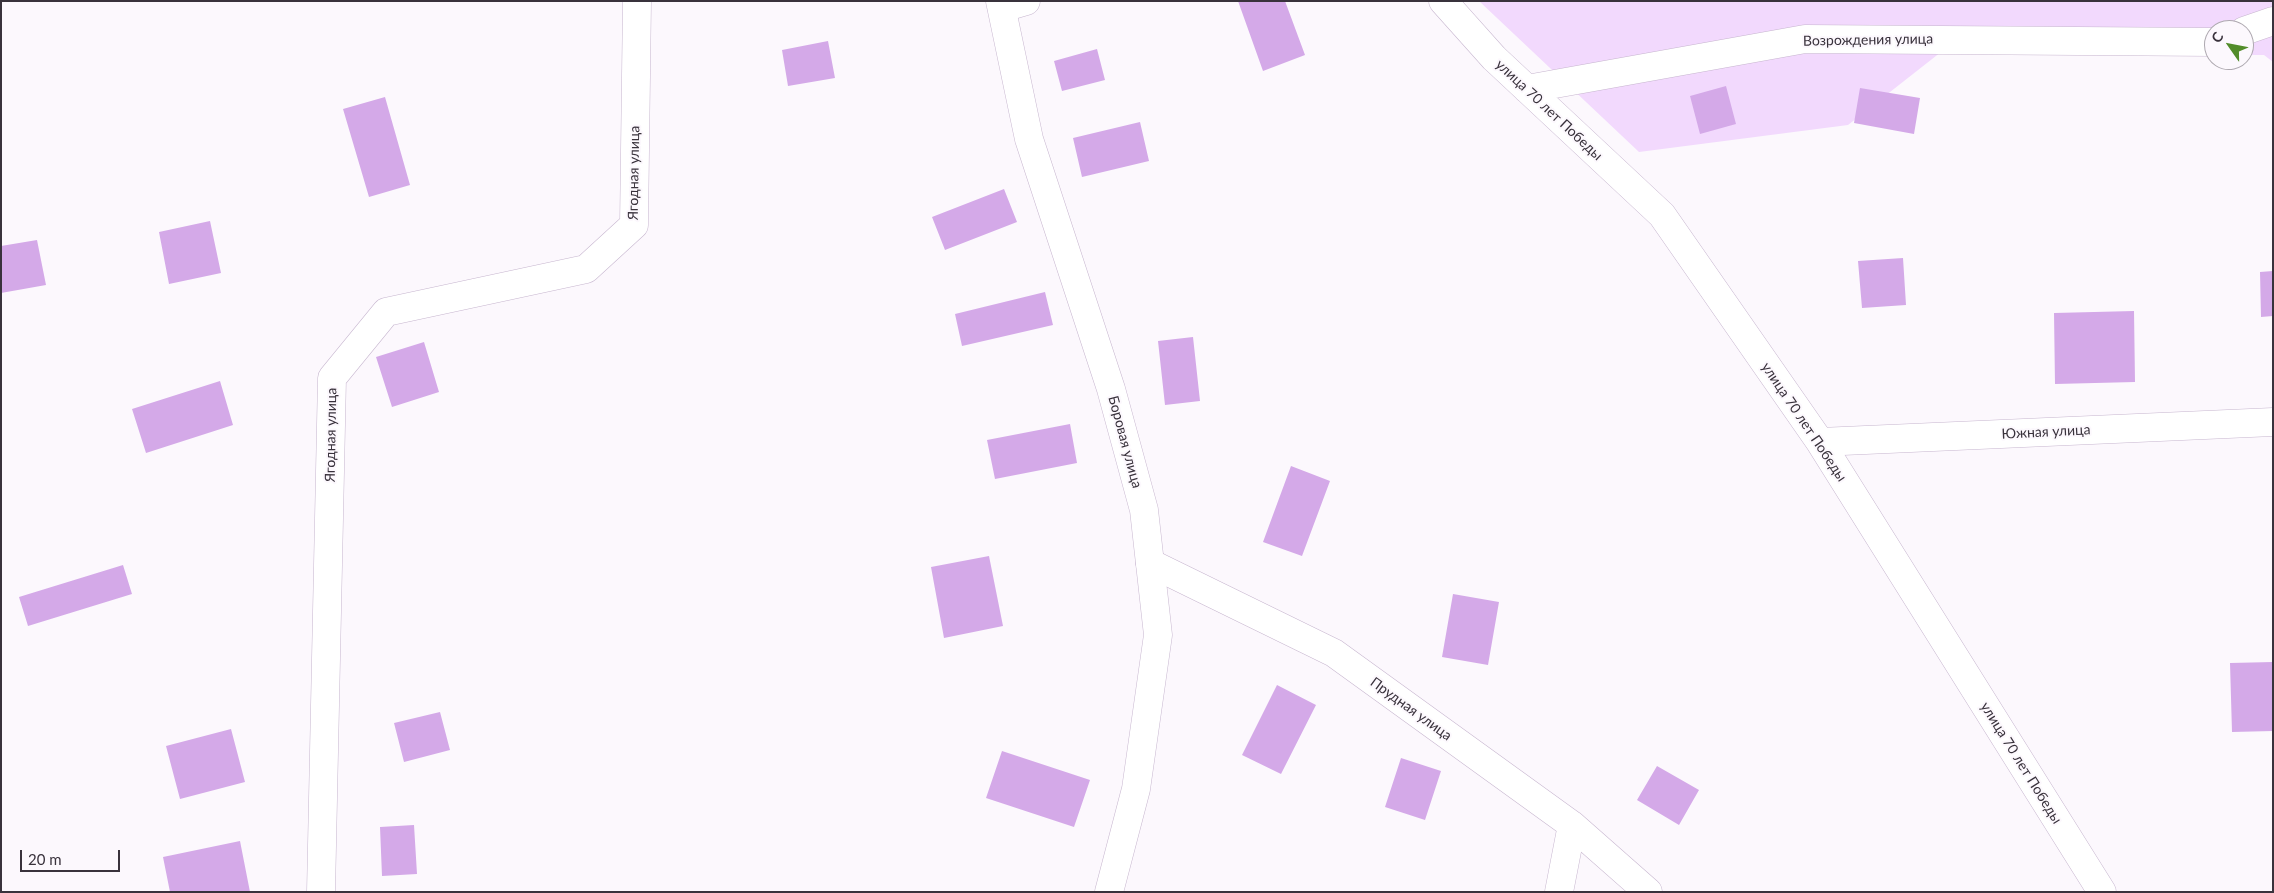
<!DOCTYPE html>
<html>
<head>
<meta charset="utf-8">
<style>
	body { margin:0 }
	#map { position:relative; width:2274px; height:893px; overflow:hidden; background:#fcf8fd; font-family:Lato,sans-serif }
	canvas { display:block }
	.frame { position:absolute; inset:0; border:2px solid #39323c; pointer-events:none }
	.north { position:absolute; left:2204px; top:20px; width:50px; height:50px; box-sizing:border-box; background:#fcf8fd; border:1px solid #aea9b0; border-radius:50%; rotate:303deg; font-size:14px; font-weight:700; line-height:20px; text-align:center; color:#39323c }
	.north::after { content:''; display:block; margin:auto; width:18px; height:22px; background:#528c2a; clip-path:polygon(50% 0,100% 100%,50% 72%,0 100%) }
	.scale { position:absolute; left:20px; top:850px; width:100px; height:22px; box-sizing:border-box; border:2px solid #39323c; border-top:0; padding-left:6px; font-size:15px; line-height:18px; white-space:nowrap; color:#39323c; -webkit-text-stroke:4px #fcf8fd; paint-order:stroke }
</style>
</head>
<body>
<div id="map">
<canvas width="2274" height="893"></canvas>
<div class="frame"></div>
<div class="north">С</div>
<div class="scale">20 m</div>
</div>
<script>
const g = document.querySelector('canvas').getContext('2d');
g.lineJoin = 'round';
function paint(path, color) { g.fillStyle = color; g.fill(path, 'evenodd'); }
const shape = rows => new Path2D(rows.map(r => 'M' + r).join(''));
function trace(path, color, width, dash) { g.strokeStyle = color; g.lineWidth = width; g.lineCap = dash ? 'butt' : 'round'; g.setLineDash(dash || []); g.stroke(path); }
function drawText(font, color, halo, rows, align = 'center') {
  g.font = font + ' Lato,sans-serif'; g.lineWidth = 4; g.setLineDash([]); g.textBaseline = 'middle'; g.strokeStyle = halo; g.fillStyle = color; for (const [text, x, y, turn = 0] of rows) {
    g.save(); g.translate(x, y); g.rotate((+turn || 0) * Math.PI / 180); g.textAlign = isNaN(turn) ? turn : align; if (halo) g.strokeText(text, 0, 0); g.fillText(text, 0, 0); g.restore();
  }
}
paint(shape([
	[1479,1,2273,1,2273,62,2264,55,2244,55,2244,30,2214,30,1941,52,1848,125,1639,152]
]), '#f2d9fd');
paint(shape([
	[1238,1,1285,1,1305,55,1263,71],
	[828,41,835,78,788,86,782,50],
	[1097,49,1105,80,1062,91,1054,61],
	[1726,86,1736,124,1700,134,1690,96],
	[1860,88,1920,98,1914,134,1854,123],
	[385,97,410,185,369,197,343,109],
	[1140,122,1149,161,1082,177,1073,138],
	[1004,189,1017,222,945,250,932,217],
	[210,221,221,273,169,284,159,232],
	[37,240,46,285,1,293,1,246],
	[1903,258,1906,305,1862,308,1858,261],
	[2273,271,2273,316,2261,317,2260,272],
	[1045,292,1053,325,962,346,955,314],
	[2134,311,2135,382,2055,384,2054,313],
	[1193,337,1200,401,1165,405,1158,341],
	[424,342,439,392,392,407,376,357],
	[220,381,233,425,146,453,132,409],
	[1070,424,1077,463,995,479,987,440],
	[1291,466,1330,481,1302,556,1263,542],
	[989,556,1003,626,944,638,931,567],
	[123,565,132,594,28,626,19,597],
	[1453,594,1499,602,1488,665,1442,657],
	[2273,662,2273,731,2232,732,2230,663],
	[1277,685,1316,705,1281,774,1242,755],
	[440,712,450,750,404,762,394,723],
	[231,729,245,782,180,799,166,746],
	[1002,751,1090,780,1074,827,986,798],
	[1401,758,1441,771,1425,820,1385,807],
	[1657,766,1699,790,1679,825,1637,800],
	[414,825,417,874,382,876,380,827],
	[240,841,250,892,170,892,163,857]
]), '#d4a9e8');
const street = shape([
	[1443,1,1494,58,1662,215,1820,442,2102,892],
	[1002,8,1026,1],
	[2244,31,2273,21],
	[1527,89,1805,39,2214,42],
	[1820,442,2273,422],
	[1150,563,1334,653,1572,825,1648,892],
	[321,892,332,378,386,312,586,269,634,225,637,1],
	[1559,892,1572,825]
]);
const secondary = shape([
	[1000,1,1029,139,1111,389,1144,510,1158,635,1136,789,1109,892]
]);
trace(street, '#c7b6cf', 29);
trace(secondary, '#c7b6cf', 29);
trace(street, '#fff', 28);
trace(secondary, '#fff', 28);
drawText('14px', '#39323c', '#fcf8fd', [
	["Возрождения улица",1868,40,-1],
	["улица 70 лет Победы",1549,110,43],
	["Ягодная улица",634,173,-89],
	["улица 70 лет Победы",1804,422,56],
	["Южная улица",2046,432,-3],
	["Ягодная улица",331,435,-89],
	["Боровая улица",1125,442,75],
	["Прудная улица",1411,709,36],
	["улица 70 лет Победы",2021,763,58]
]);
</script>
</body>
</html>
